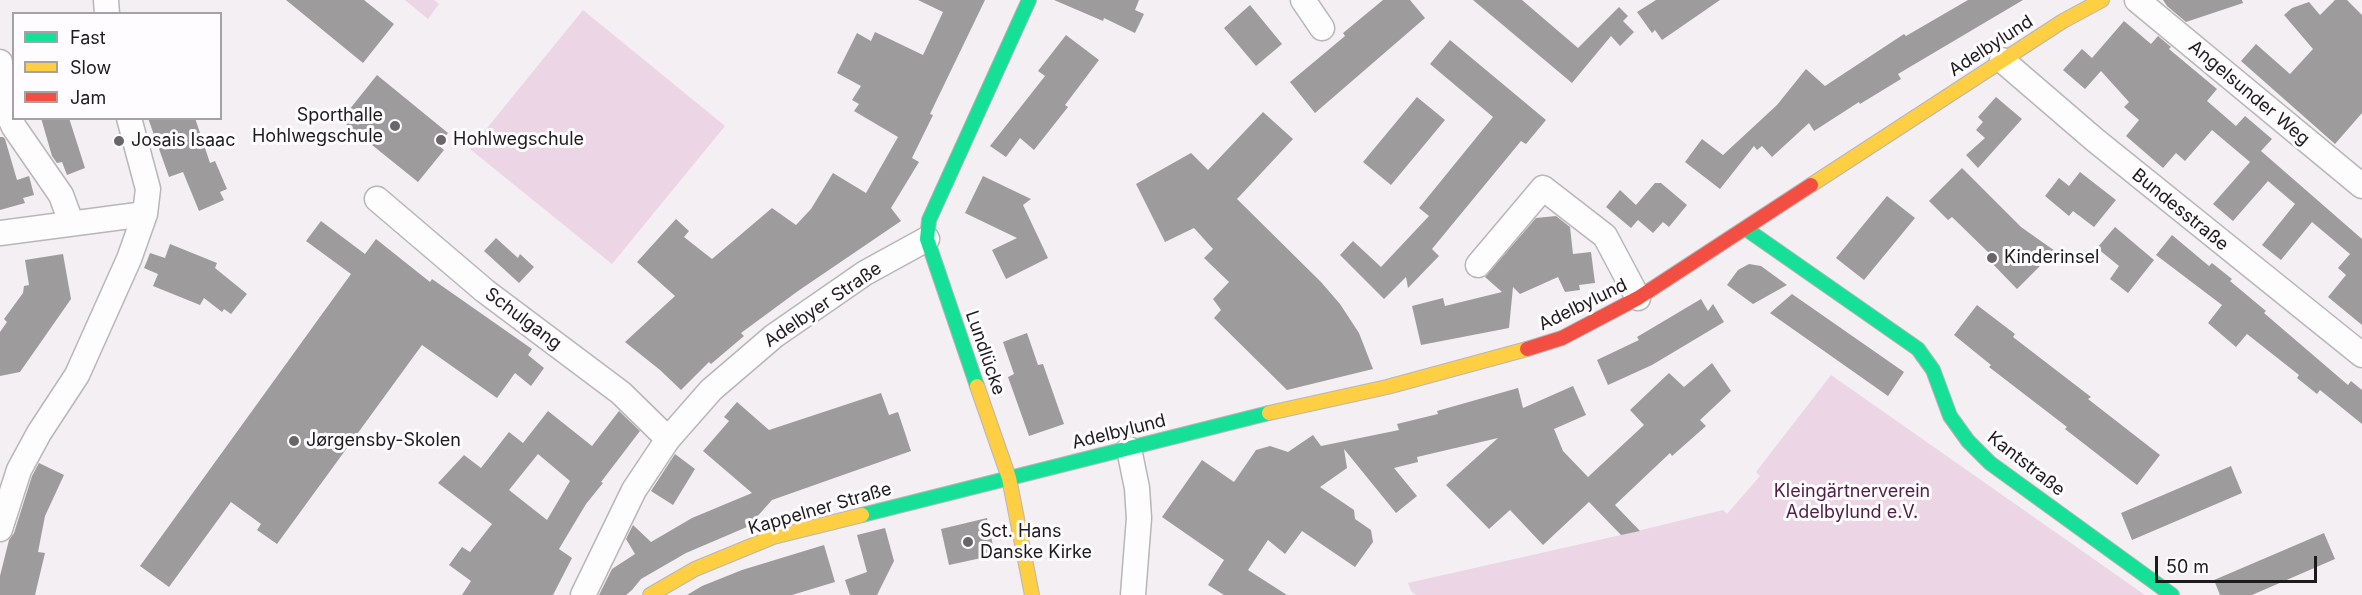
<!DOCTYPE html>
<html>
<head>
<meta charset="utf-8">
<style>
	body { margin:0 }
	#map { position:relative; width:2362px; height:595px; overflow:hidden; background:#f3eff2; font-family:Inter,sans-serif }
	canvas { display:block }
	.legend { position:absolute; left:12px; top:12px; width:210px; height:108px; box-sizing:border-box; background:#fefcfe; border:2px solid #a4a2a4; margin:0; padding:8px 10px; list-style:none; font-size:18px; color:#1e1b1d }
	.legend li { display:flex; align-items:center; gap:12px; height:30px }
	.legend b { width:30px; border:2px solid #a4a2a4 }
	.scale { position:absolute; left:2155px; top:556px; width:162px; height:27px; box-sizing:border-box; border:3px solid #1e1b1d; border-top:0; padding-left:8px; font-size:18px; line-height:21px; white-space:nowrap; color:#1e1b1d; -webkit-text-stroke:4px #fefcfe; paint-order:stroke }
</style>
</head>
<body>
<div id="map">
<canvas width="2362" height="595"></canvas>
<ul class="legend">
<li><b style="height:8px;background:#16e098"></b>Fast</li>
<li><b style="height:8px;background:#ffcf43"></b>Slow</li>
<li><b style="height:8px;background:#f24e42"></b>Jam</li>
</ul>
<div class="scale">50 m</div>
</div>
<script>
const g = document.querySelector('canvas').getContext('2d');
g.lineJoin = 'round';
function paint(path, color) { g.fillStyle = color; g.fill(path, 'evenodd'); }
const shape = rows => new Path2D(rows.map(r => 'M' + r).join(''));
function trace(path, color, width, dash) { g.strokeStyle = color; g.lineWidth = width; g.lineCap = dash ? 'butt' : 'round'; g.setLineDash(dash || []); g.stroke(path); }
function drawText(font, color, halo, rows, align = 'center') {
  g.font = font + ' Inter,sans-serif'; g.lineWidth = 6; g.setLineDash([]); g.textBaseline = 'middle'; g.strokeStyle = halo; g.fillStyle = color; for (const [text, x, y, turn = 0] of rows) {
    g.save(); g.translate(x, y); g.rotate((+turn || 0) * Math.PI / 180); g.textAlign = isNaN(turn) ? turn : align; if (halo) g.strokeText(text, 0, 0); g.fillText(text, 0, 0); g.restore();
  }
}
paint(shape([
	[405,0,434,0,439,4,428,19],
	[583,10,725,126,612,264,470,149],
	[1831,375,2145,595,1416,595,1411,591,1408,583,1621,535,1723,510,1727,514,1760,476,1756,472]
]), '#ecd5e5');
paint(shape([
	[286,0,364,0,394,24,363,63],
	[918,0,985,0,930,114,933,115,912,158,919,162,891,208,901,221,798,291,741,333,744,336,711,364,709,362,681,390,660,370,625,342,675,296,637,262,676,219,689,231,684,237,712,259,772,208,796,225,811,209,833,173,866,193,898,137,854,111,859,104,852,100,861,86,837,73,857,33,871,41,875,32,923,55,943,12],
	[1054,0,1139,0,1135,10,1144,14,1135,33,1104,18,1103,21],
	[1383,0,1410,0,1425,18,1315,113,1290,82,1345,36,1343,33],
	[1473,0,1522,0,1578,48,1619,7,1628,16,1623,21,1634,32,1620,46,1611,36,1572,83],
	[1656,0,1720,0,1662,40,1655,30,1652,33,1637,12],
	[1968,0,2023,0,1898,74,1901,79,1860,104,1859,102,1814,131,1809,123,1772,157,1762,146,1757,150,1754,146,1720,189,1685,162,1702,139,1723,155,1777,105,1806,69,1825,86,1904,34,1906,36],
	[2163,0,2242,0,2243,3,2186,22,2167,6],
	[2335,0,2347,0,2362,15,2362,113,2335,144,2241,61,2256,44,2290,74,2313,49,2284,15,2292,8,2309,2,2320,15],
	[1250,5,1282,44,1256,66,1224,28],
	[2124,21,2151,44,2158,36,2171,47,2169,49,2217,89,2207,101,2236,126,2245,116,2272,139,2261,151,2362,239,2362,325,2328,297,2346,275,2338,268,2350,254,2312,222,2281,260,2262,245,2295,204,2268,181,2233,221,2213,204,2250,162,2212,130,2185,161,2176,153,2163,168,2126,136,2139,120,2124,107,2129,102,2101,71,2085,89,2063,70,2082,49,2092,58],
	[1066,35,1099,60,1065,105,1068,107,1034,150,1020,138,1006,157,990,146,1045,76,1038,71],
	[1450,40,1546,120,1526,144,1521,141,1432,249,1439,256,1408,288,1406,277,1384,299,1340,255,1353,241,1381,267,1429,216,1419,208,1493,117,1430,64],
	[377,75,448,133,438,145,444,150,418,182,341,120],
	[1417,97,1445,120,1391,185,1363,162],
	[1996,97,2022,119,1978,168,1966,155,1985,138,1976,130,1983,122,1978,117],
	[1263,112,1293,139,1237,199,1321,282,1340,304,1359,333,1373,369,1287,390,1214,318,1221,310,1213,299,1229,282,1204,258,1213,249,1194,228,1165,242,1136,184,1191,153,1208,170],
	[41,118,69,118,85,168,67,175,62,162,57,163,52,156],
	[148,118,195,118,210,163,215,161,227,189,220,192,224,200,199,211,183,172,169,177],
	[0,137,3,137,5,139,17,180,29,176,34,195,23,198,25,203,0,210],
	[1962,168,2021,227,2055,251,2017,289,1986,257,1990,254,1952,217,1948,220,1929,201],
	[2080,172,2116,200,2094,227,2073,211,2069,216,2045,196,2059,178,2069,186],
	[983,176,1031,199,1023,205,1048,258,1006,279,992,250,1017,238,965,213],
	[1655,183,1661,183,1687,205,1669,227,1663,222,1653,233,1638,220,1631,228,1606,207,1620,190,1636,205],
	[1887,196,1915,218,1864,280,1836,258],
	[1556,216,1570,227,1573,254,1591,252,1595,283,1579,285,1580,290,1565,292,1558,277,1520,294,1513,287,1509,328,1421,345,1412,306,1443,298,1445,306,1502,292,1485,277,1536,218],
	[321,221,365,254,376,239,430,282,432,279,532,349,528,355,544,368,531,386,515,373,497,398,422,345,277,544,257,530,261,524,231,502,169,587,140,566,351,274,306,241],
	[2115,227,2154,260,2128,293,2110,279,2119,266,2097,248],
	[2172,235,2209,266,2212,263,2232,279,2230,281,2266,311,2264,313,2348,385,2351,381,2362,390,2362,424,2320,390,2317,394,2297,378,2299,375,2247,334,2236,347,2208,323,2222,305,2156,255],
	[496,238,518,258,520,254,534,267,519,283,484,251],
	[170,244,217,263,215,268,247,294,231,314,224,309,222,312,204,298,200,305,153,286,158,274,144,268,147,261,150,253,165,258],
	[63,254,71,299,20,372,0,376,0,332,7,322,4,319,23,293,24,286,29,285,25,260],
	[1749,264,1761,266,1787,285,1753,304,1727,285,1738,270],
	[1792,294,1904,372,1888,396,1770,313],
	[1701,299,1708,311,1713,304,1724,322,1652,365,1608,385,1597,360,1639,340,1637,337],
	[1977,305,2015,334,2013,337,2091,397,2088,399,2160,455,2137,485,2065,429,2067,427,1989,367,1991,365,1954,335],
	[1027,333,1038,365,1043,364,1064,424,1029,436,1008,377,1014,374,1003,342],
	[1712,363,1731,391,1700,420,1706,426,1672,456,1670,453,1615,505,1640,531,1621,535,1589,502,1543,545,1510,510,1489,529,1446,485,1498,438,1417,457,1418,462,1394,468,1417,496,1396,513,1344,449,1347,468,1320,487,1354,510,1355,519,1371,530,1373,542,1355,567,1302,531,1285,554,1268,540,1248,570,1287,595,1224,595,1208,585,1224,560,1162,517,1202,460,1234,482,1256,450,1270,446,1288,452,1313,435,1321,446,1399,430,1397,424,1438,414,1437,411,1518,388,1523,408,1573,386,1586,415,1554,429,1563,451,1588,477,1644,425,1630,410,1669,373,1684,387],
	[881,393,889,415,898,412,911,451,772,500,755,519,754,524,686,553,641,579,632,590,626,595,599,595,612,569,635,554,626,539,633,525,651,542,692,518,752,493,703,451,729,421,724,417,737,402,769,430],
	[548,411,592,446,619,411,640,431,601,482,603,483,586,504,559,549,572,558,553,595,462,595,471,581,449,565,462,547,470,552,492,524,438,483,464,455,481,468,509,432,523,443],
	[538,454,570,481,547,520,509,490],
	[675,454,695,469,673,505,651,491],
	[39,463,64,475,45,516,38,552,45,553,35,595,0,595,0,576,9,540,14,533,32,476],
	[2231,466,2242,493,2132,540,2121,513],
	[987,518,995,555,949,565,941,529],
	[885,528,894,561,877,595,850,595,845,580,867,572,857,535],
	[2324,533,2335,559,2252,595,2220,595,2214,580],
	[824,545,835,582,792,595,687,595,702,586,742,570]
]), '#9e9b9d');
const street = shape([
	[106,0,107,14],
	[1303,0,1322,28],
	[2137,0,2362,186],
	[2002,60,2095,140,2362,355],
	[0,62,5,108,14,127,61,195,71,222],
	[377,199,485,291,621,393,668,439],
	[0,233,145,214],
	[1478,265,1543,188,1605,236,1638,298],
	[1129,449,1137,488,1139,518,1133,595],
	[0,529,19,470,39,433,77,375,129,259,145,214,148,189,129,118],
	[583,595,634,490,668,439,711,390,774,336,865,273,927,239]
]);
const fast = shape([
	[1746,229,1918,349,1933,370,1950,416,1968,441,1990,463,2172,595],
	[977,386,927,239,929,220,1029,0],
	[862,515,1269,413]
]);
const slow = shape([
	[1811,185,2063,21,2102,0],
	[977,386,1009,478,1032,595],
	[1269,413,1387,387,1527,349],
	[650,595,695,569,773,537,862,515]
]);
const jam = shape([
	[1527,349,1562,338,1638,298,1811,185]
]);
trace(street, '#b9b5b8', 27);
trace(fast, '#b9b5b8', 16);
trace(slow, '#b9b5b8', 16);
trace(jam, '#b9b5b8', 16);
trace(street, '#fdfdfd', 24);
trace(fast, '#16e098', 14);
trace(slow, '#ffcf43', 14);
trace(jam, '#f24e42', 14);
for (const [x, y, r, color] of [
	[395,126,6,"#696568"],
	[441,140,6,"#696568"],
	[119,141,6,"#696568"],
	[1992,258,6,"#696568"],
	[294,441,6,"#696568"],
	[968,542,6,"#696568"]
]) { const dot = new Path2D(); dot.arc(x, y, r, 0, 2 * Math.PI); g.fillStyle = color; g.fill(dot); trace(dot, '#fefcfe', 2); }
drawText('18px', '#1e1b1d', '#fefcfe', [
	["Adelbylund",1991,46,-33],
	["Angelsunder Weg",2249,93,40],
	["Bundesstraße",2180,210,39],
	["Adelbyer Straße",823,305,-34],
	["Adelbylund",1583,305,-26],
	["Schulgang",523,319,37],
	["Lundlücke",985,353,71],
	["Adelbylund",1119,432,-14],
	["Kantstraße",2026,464,38],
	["Kappelner Straße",820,509,-16]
]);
drawText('18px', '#1e1b1d', '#fefcfe', [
	["Sporthalle",383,116,"right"],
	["Hohlwegschule",383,137,"right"],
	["Hohlwegschule",453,140],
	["Josais Isaac",131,141],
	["Kinderinsel",2004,258],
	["Jørgensby-Skolen",306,441],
	["Sct. Hans",980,532],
	["Danske Kirke",980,553]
], 'left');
drawText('18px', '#4f1e45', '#fefcfe', [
	["Kleingärtnerverein",1852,492],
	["Adelbylund e.V.",1852,513]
]);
</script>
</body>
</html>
